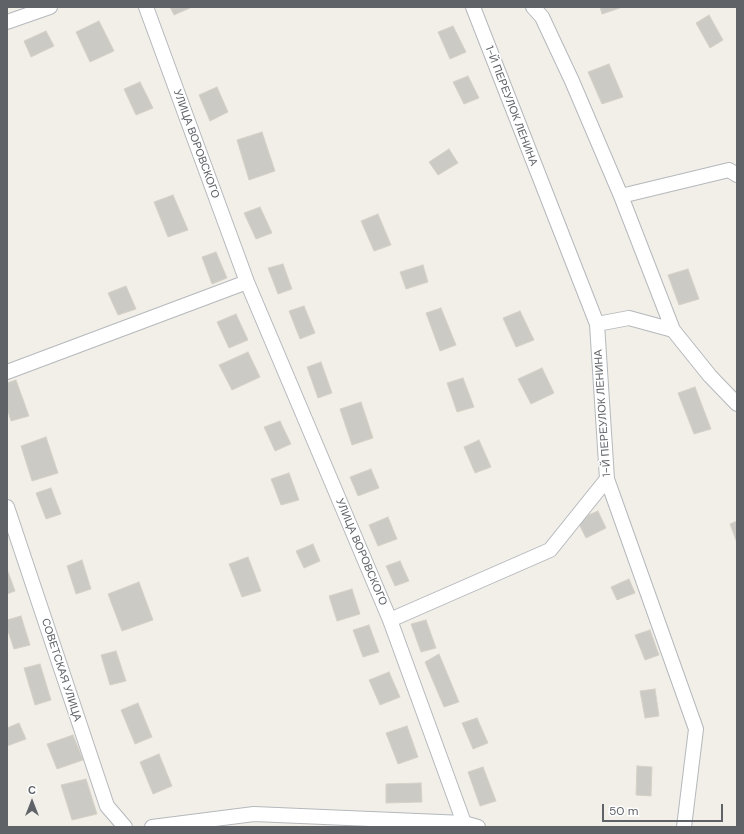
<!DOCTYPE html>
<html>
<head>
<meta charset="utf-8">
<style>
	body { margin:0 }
	#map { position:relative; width:744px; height:834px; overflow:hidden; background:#f1efe8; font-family:"DM Sans",sans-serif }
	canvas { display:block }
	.frame { position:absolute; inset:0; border:8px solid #5f6368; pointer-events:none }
	.north { position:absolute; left:12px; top:782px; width:40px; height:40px; -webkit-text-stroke:3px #fff; paint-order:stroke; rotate:0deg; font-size:11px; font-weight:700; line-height:16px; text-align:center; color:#5f6368 }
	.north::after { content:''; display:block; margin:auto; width:14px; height:18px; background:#5f6368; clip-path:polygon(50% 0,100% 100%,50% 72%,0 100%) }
	.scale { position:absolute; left:602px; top:804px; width:121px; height:18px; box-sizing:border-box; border:2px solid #5f6368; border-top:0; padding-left:5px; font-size:12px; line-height:14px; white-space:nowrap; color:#5f6368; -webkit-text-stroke:3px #fff; paint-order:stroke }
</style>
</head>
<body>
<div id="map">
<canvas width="744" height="834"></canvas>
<div class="frame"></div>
<div class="north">С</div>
<div class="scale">50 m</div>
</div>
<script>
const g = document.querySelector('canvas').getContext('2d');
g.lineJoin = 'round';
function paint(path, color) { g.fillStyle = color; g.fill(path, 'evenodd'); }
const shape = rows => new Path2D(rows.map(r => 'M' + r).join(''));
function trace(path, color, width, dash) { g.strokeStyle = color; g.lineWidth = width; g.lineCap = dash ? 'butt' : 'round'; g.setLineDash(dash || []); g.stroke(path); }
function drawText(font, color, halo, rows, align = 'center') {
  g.font = font + ' "DM Sans",sans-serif'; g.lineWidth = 3; g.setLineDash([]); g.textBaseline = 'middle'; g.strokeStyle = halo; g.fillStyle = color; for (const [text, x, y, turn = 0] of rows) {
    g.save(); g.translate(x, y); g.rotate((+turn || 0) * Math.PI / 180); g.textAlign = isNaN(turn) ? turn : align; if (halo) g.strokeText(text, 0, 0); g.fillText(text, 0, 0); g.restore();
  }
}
const building = shape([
	[170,7,192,7,174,15,170,7],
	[600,7,619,7,620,8,602,14,600,7],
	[709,15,723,40,710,48,696,23,709,15],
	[99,21,114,51,90,62,76,32,99,21],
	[453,26,466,52,450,59,438,32,453,26],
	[46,31,54,46,31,57,24,41,46,31],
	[609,64,623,97,602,104,588,72,609,64],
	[468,76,479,98,464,104,453,82,468,76],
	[140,82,153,108,136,115,124,89,140,82],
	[217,87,228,112,210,121,199,95,217,87],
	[262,132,275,171,249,180,237,140,262,132],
	[449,149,458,163,438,175,429,162,449,149],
	[173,195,188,230,168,237,154,202,173,195],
	[260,207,272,233,256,239,244,213,260,207],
	[378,214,391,245,374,251,361,221,378,214],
	[216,252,227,278,212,284,202,257,216,252],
	[283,264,292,289,278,294,268,268,283,264],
	[423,265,428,282,406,289,400,272,423,265],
	[688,269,699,299,679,305,668,275,688,269],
	[126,286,136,309,118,315,108,293,126,286],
	[304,306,315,333,300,339,289,311,304,306],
	[441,308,456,345,440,351,426,313,441,308],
	[520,311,534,340,516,347,503,318,520,311],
	[236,314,248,340,229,348,217,322,236,314],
	[248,352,260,377,232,390,219,365,248,352],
	[321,362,332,393,318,398,307,367,321,362],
	[542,368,554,393,531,404,518,379,542,368],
	[463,378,474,407,457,412,447,383,463,378],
	[16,380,29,416,11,421,7,408,7,383,16,380],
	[695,387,711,429,694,434,678,393,695,387],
	[361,402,373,438,352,445,340,409,361,402],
	[280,421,291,444,275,451,264,427,280,421],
	[46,437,58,473,32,481,21,446,46,437],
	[479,440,491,467,475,473,464,447,479,440],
	[371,469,379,488,358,496,350,477,371,469],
	[289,473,299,500,281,505,271,479,289,473],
	[51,488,61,514,46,519,36,493,51,488],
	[598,511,606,528,586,538,577,520,598,511],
	[388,517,397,539,378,546,369,525,388,517],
	[737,521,737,543,730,524,737,521],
	[313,544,320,561,304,568,296,551,313,544],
	[248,557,261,591,242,597,229,564,248,557],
	[82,560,91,589,76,594,67,566,82,560],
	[400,561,409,581,395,586,386,566,400,561],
	[7,569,15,591,7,594,7,569],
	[629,579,635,593,617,600,611,587,629,579],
	[139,582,153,620,122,631,108,594,139,582],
	[352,589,360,614,337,621,329,596,352,589],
	[21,616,30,645,14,649,7,628,7,620,21,616],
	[426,620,436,648,421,652,411,624,426,620],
	[369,625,379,652,363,657,353,630,369,625],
	[650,630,659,655,645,660,635,635,650,630],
	[116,651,126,681,110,685,101,655,116,651],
	[439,654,459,702,444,707,425,662,439,654],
	[40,664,51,700,35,705,24,668,40,664],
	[389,672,400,697,380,705,369,680,389,672],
	[655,689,659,716,645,718,640,691,655,689],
	[138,703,152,737,135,744,121,710,138,703],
	[477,718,488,743,473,749,462,723,477,718],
	[19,723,26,739,7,746,7,728,19,723],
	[407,726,418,757,398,764,386,733,407,726],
	[73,735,83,760,57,769,47,744,73,735],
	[159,754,172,786,153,794,140,762,159,754],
	[637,766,652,767,651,796,636,795,637,766],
	[483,767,496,801,480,806,468,772,483,767],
	[86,779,97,814,72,820,61,785,86,779],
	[421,783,422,802,386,803,386,784,421,783]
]);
paint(building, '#cccac5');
trace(building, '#d6d1c6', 1);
const minor = shape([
	[146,7,247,282,390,620,464,823,464,827],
	[473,7,597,324,607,479,696,729,684,827],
	[533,7,542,17,572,81,621,196,673,330],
	[7,22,50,7],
	[621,196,729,170,737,175],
	[597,324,629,318,673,330,710,376,737,404],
	[7,372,247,282],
	[7,507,107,806,125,827],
	[390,620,550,550,607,479],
	[152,827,254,814,464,823,478,827]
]);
trace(minor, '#b5b8bc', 16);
trace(minor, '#fff', 14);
drawText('11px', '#5f6368', '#fff', [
	["1-Й ПЕРЕУЛОК ЛЕНИНА",511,106,69],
	["УЛИЦА ВОРОВСКОГО",196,144,70],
	["1-Й ПЕРЕУЛОК ЛЕНИНА",603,413,-94],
	["УЛИЦА ВОРОВСКОГО",361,552,67],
	["СОВЕТСКАЯ УЛИЦА",61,670,72]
]);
</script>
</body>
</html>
